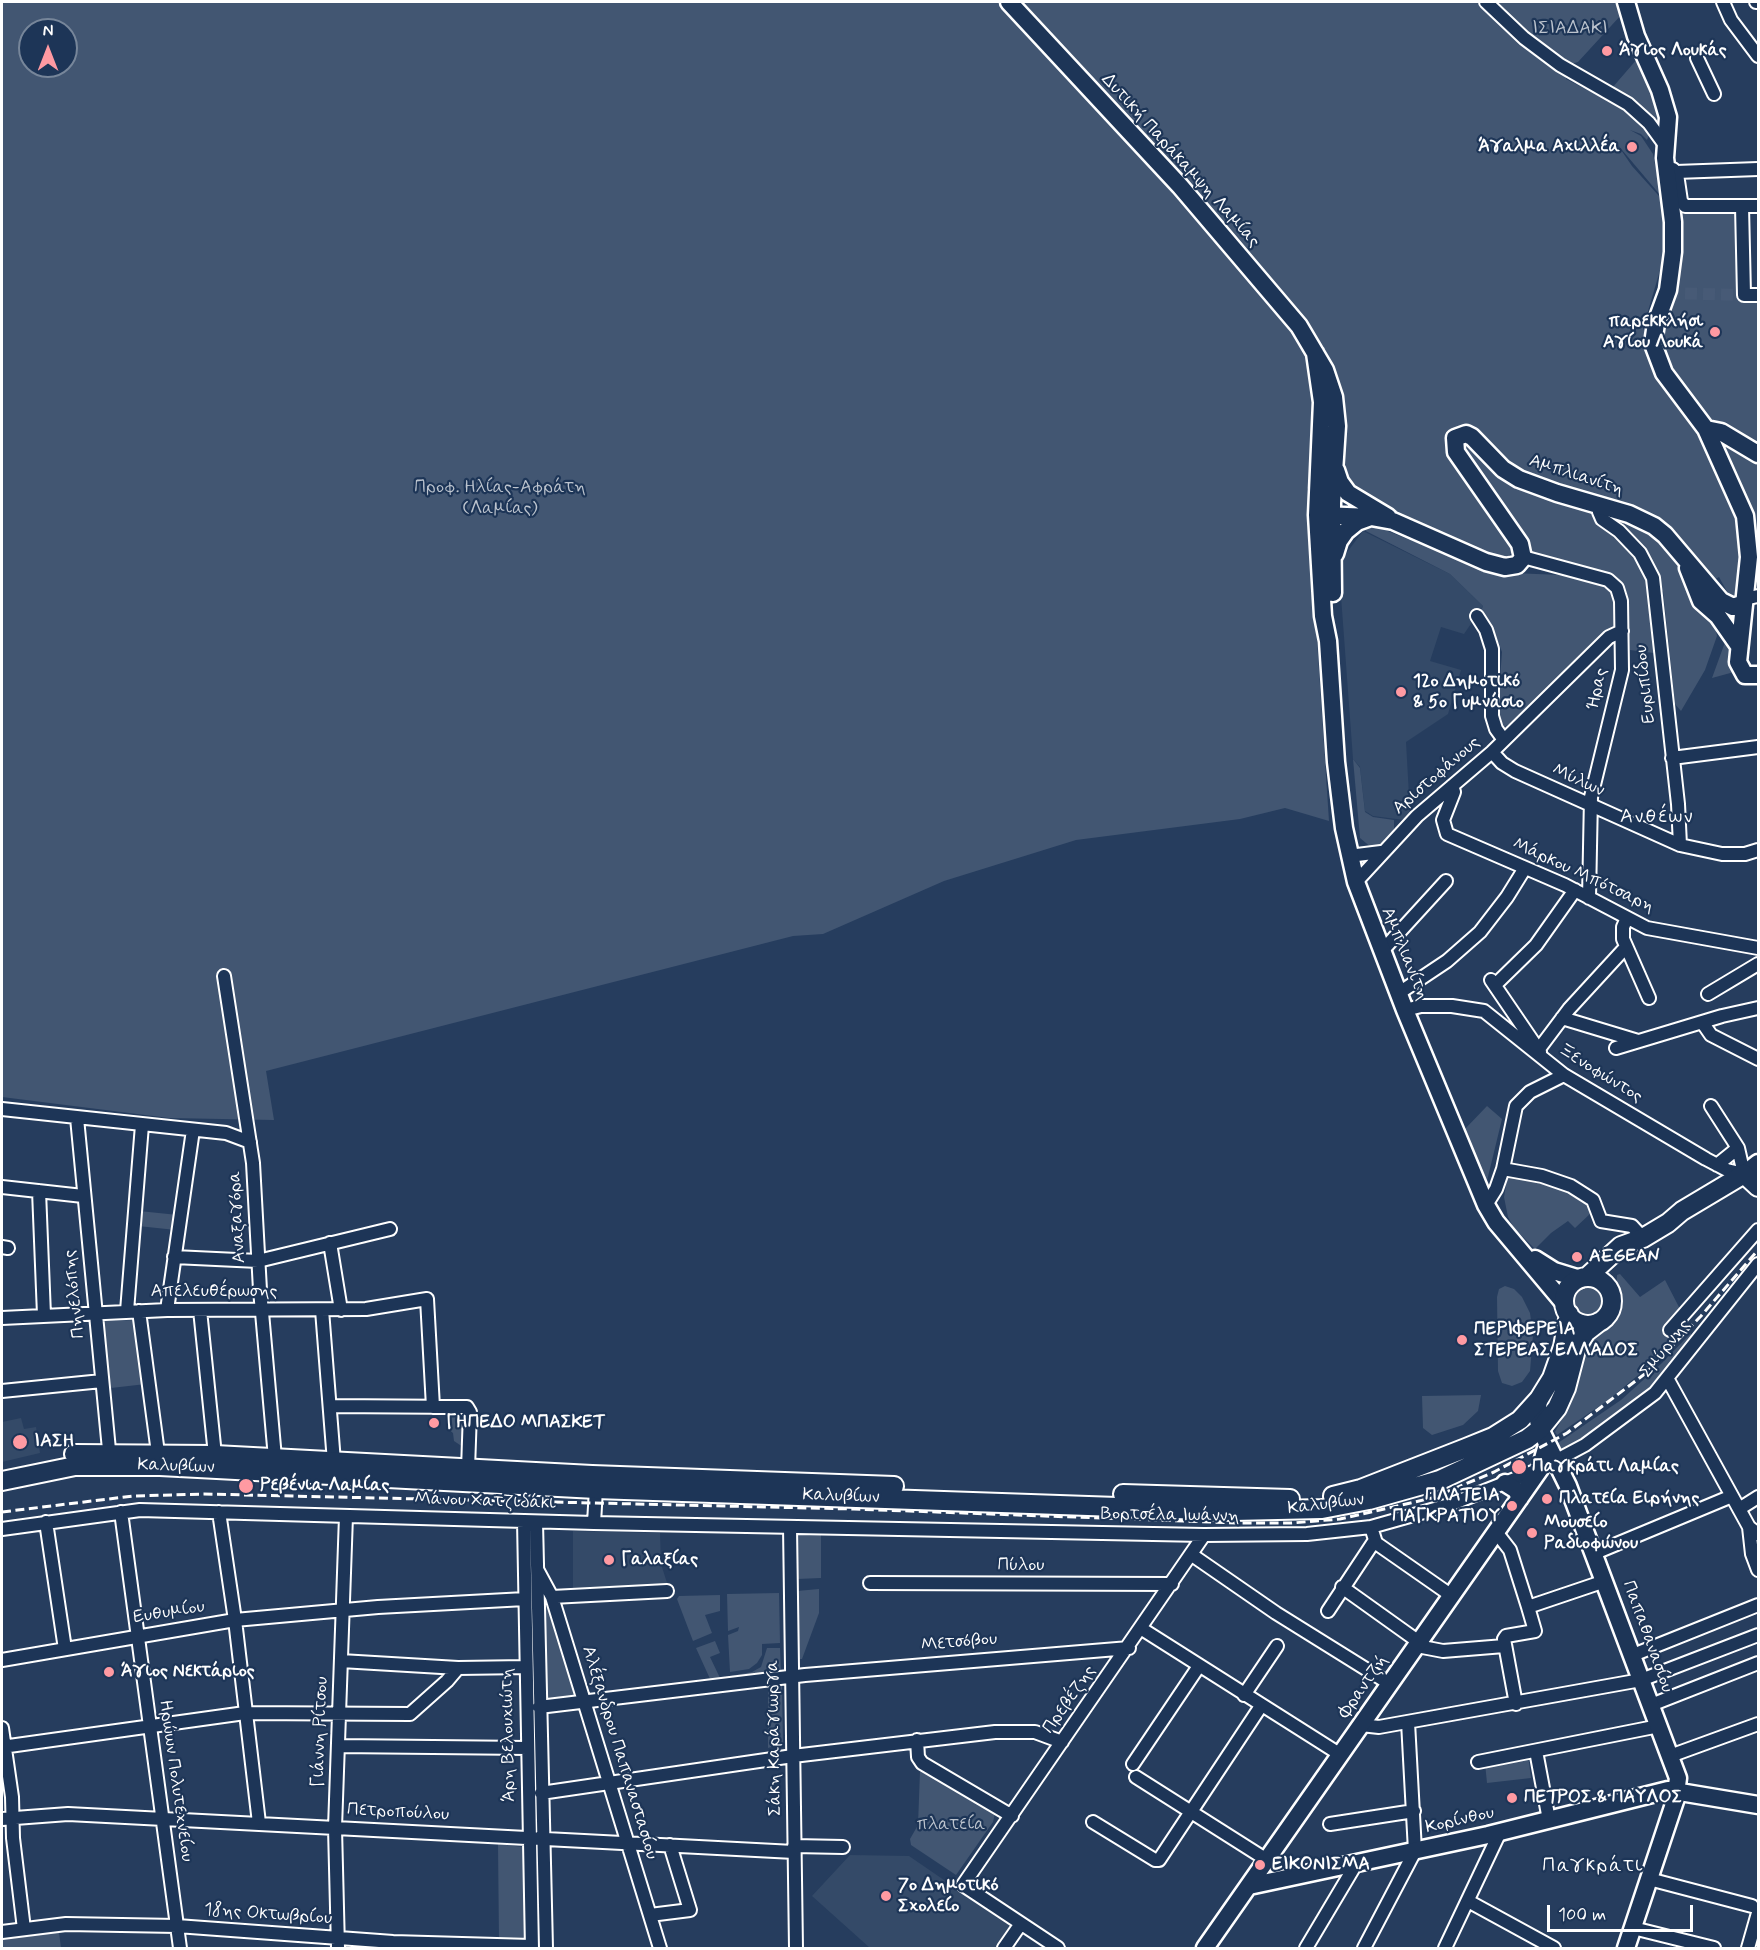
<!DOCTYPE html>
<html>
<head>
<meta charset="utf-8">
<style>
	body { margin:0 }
	#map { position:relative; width:1760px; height:1950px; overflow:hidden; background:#263d5e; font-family:Mynerve,sans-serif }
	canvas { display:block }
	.frame { position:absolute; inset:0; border:3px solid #fff; pointer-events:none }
	.north { position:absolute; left:18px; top:18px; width:60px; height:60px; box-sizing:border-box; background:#1d3557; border:2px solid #77869a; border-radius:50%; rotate:0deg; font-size:16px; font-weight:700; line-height:24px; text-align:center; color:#fff }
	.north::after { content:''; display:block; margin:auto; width:21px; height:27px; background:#ff9aa2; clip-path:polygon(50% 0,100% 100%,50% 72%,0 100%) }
	.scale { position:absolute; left:1547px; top:1905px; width:146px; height:27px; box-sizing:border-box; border:3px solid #fff; border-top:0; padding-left:8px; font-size:18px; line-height:21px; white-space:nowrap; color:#fff; -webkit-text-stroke:4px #1d3557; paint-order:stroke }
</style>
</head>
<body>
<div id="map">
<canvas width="1760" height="1950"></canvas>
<div class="frame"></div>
<div class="north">N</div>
<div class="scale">100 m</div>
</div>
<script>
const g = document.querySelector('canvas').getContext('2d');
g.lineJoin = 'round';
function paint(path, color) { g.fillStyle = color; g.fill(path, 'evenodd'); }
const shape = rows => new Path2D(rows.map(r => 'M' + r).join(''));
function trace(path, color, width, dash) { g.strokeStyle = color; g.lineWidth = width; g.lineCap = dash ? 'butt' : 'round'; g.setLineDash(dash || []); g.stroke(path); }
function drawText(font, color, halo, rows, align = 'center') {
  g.font = font + ' Mynerve,sans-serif'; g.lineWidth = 4.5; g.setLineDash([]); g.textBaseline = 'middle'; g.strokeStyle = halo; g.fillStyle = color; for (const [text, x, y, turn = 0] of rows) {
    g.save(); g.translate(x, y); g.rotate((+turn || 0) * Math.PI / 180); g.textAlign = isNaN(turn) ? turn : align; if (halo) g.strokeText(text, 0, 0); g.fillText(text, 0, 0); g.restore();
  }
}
paint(shape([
	[1363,531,1450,574,1483,606,1464,634,1441,627,1430,661,1461,670,1448,714,1406,742,1410,813,1404,820,1373,816,1365,811,1360,767,1353,759,1339,569,1345,555],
	[21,1418,24,1429,36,1427,40,1453,2,1462,2,1422],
	[573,1531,660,1533,661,1564,668,1586,573,1591],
	[850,1855,909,1856,1011,1926,996,1948,870,1948,812,1896]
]), '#344a68');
paint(shape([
	[2,2,1618,2,1622,14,1578,62,1571,64,1565,60,1566,79,1623,108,1650,132,1647,140,1641,134,1630,130,1641,136,1653,154,1661,196,1617,144,1632,166,1659,196,1665,214,1666,250,1643,328,1667,391,1685,414,1758,461,1758,551,1742,552,1738,598,1730,597,1719,577,1690,593,1694,604,1715,626,1717,636,1705,670,1681,711,1675,704,1663,591,1648,588,1654,653,1630,650,1627,604,1620,582,1617,579,1512,552,1507,558,1496,558,1420,529,1381,503,1320,480,1307,489,1329,821,1285,808,1240,819,1076,840,944,881,823,934,793,936,266,1071,274,1120,169,1118,2,1097],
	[30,30,66,30,66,66,30,66],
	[1638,58,1653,97,1659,115,1658,122,1612,88],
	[1678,211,1739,214,1740,299,1758,300,1758,451,1712,425,1671,378,1660,349],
	[1370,524,1463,561,1512,573,1561,575,1609,587,1616,601,1614,626,1511,723,1502,728,1497,721,1502,652,1491,623,1481,611,1483,606,1450,574,1358,527],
	[1728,634,1733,638,1730,659,1734,672,1712,678],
	[1353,759,1360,768,1365,812,1373,817,1394,820,1394,831,1380,845,1372,848,1360,838],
	[1487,1106,1502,1119,1486,1185,1464,1130],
	[1508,1174,1564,1186,1592,1206,1591,1213,1575,1228,1568,1221,1551,1233,1535,1249,1514,1228,1508,1217,1504,1197],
	[139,1211,178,1215,176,1230,138,1226],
	[1620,1274,1640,1297,1665,1280,1680,1309,1664,1326,1676,1340,1654,1362,1607,1401,1557,1435,1555,1432,1569,1406,1590,1342,1615,1318,1617,1275],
	'1571 1301a17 17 0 1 1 34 0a17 17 0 1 1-34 0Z',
	[1505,1286,1514,1289,1522,1297,1530,1313,1533,1335,1530,1371,1522,1382,1512,1386,1502,1383,1498,1371,1497,1297,1499,1289],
	[137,1320,146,1384,111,1388,103,1321],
	[1691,1333,1691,1337,1670,1366,1653,1386,1577,1444,1562,1451,1558,1443,1621,1400,1662,1363],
	[1481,1395,1478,1411,1463,1425,1432,1435,1423,1428,1422,1396],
	[450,1411,465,1412,463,1447,454,1441,453,1433,446,1427],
	[796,1534,821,1534,821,1578,797,1579],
	[819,1589,819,1613,802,1659,799,1659,797,1591],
	[779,1593,780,1643,762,1644,762,1655,757,1663,749,1669,730,1672,728,1635,738,1631,739,1627,728,1631,727,1594],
	[720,1595,720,1611,705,1615,712,1633,693,1641,677,1599,679,1596],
	[543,1601,548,1601,579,1699,544,1703],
	[715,1641,720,1653,710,1657,721,1680,711,1681,696,1648],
	[767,1648,780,1648,781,1672,730,1679,730,1676,752,1672,761,1667],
	[782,1685,783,1743,768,1748,768,1686],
	[1528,1755,1531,1778,1487,1783,1485,1763],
	[920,1771,931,1775,995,1813,993,1822,956,1875,911,1845,910,1839,918,1825],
	[498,1844,523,1847,525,1941,499,1941],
	[59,1932,61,1948,2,1948,2,1940]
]), '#425672');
trace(shape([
	[1667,293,1744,295]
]), '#475a76', 12, [12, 6]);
const street = shape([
	[1486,2,1524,38,1560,65,1628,104,1649,123,1665,145],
	[1723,2,1731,20,1758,56],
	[1756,2,1758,2],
	[1697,58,1714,94],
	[1665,167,1673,169,1677,174,1681,201,1685,206,1758,206],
	[1676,172,1758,169],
	[1742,206,1744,295,1758,295],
	[1602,506,1599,512,1602,519,1619,531,1640,553,1653,578,1678,804,1680,845],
	[1523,557,1608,580,1617,588,1621,601,1622,670,1591,797,1589,898],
	[1744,599,1758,596],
	[1477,616,1486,630,1492,649,1492,716,1496,729,1504,740],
	[1492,752,1502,763,1515,771,1680,845,1722,854,1745,854,1758,850],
	[1672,758,1758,747],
	[1452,786,1454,792,1443,820,1447,834,1565,885,1647,928,1758,948],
	[1349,856,1381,852],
	[1356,882,1417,816,1492,752,1609,637,1622,631],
	[1627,918,1623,927,1623,939,1649,998],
	[1382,951,1446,881],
	[224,976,253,1163,260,1290,275,1458],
	[1491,980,1540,1052],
	[1495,985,1536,945,1575,890],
	[1399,993,1447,961,1480,932,1507,897,1525,868],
	[1708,994,1758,964],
	[1405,1010,1421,1006,1452,1006,1484,1011,1564,1075,1706,1159,1727,1170,1744,1174,1738,1148,1711,1106],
	[1562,1018,1638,1041],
	[1702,1022,1711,1035,1758,1059],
	[1616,1048,1722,1016,1758,1008],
	[1539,1049,1569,1009,1626,947],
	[2,1109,226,1133,250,1142],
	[77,1118,110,1460],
	[1717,1165,1738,1148],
	[1503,1169,1542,1176,1571,1186,1593,1200,1601,1221,1632,1226,1643,1238],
	[2,1187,83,1196],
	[39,1191,44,1315],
	[1486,1205,1496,1189,1503,1169,1516,1106,1530,1092,1564,1075],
	[330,1243,341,1310],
	[2,1247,8,1248],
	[174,1257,258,1261,390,1229],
	[167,1310,193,1130],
	[200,1310,215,1455],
	[322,1310,334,1462],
	[127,1311,142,1125],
	[139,1311,158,1453],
	[2,1318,167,1310,366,1309,427,1299,433,1407],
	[1670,1330,1758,1230],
	[1667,1378,1749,1527,1758,1534],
	[2,1391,102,1381],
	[330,1406,467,1407,470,1412,468,1469],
	[1739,1509,1758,1497],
	[121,1512,180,1948],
	[219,1512,235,1620,259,1823],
	[524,1521,532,1948],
	[46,1522,65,1649],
	[536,1522,546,1948],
	[594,1523,596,1489],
	[790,1527,796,1948],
	[1371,1527,1376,1543,1452,1596],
	[1749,1527,1752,1554,1758,1570],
	[2,1529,140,1510,594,1523,1204,1535,1307,1534,1371,1527,1449,1505,1540,1469,1585,1445,1655,1393,1758,1264],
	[1496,1532,1510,1550,1528,1607,1605,1581],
	[1595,1553,1732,1496],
	[1192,1555,1276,1613,1390,1684],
	[538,1571,552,1597,660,1948],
	[870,1583,1172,1584],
	[1342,1587,1419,1642],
	[552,1597,667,1591],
	[1328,1611,1375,1540],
	[1142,1629,1341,1755],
	[1417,1646,1443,1651,1504,1646],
	[1633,1655,1758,1605],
	[2,1660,235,1620,378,1607,525,1599],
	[341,1661,458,1668,526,1667],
	[1244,1695,1277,1646],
	[1516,1704,1504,1639,1506,1636,1535,1631,1528,1607],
	[1651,1705,1758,1663],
	[539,1707,805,1675,1129,1648],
	[1361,1725,1379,1727,1641,1680,1758,1635],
	[2,1728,12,1797,13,1838,24,1929],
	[917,1740,918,1757,922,1763,1012,1816],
	[338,1746,528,1748],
	[2,1747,245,1713,410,1714,447,1681,458,1668],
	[1536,1751,1549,1820],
	[1670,1756,1758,1724],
	[1478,1762,1659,1726],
	[1133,1764,1199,1666],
	[1136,1777,1267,1860],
	[541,1793,793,1756,995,1732,1035,1732,1062,1742],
	[2,1819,68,1814,794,1852],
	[1093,1822,1155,1860,1159,1860,1261,1706],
	[1330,1824,1414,1811],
	[794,1846,843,1847],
	[1649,1879,1752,1906],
	[1468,1901,1554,1948],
	[650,1915,690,1910,670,1845],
	[1633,1928,1714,1948],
	[2,1932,66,1924,177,1926,393,1942,531,1946],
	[338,1948,335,1828,346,1516],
	[1004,1948,1020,1925],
	[1058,1948,963,1885,1204,1535],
	[1306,1948,1356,1864],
	[1364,1948,1415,1851,1408,1722],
	[1445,1948,1500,1832],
	[1748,1948,1758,1913]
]);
const secondary = shape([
	[1009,2,1180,186,1299,326,1325,370,1334,397,1337,426,1332,503,1333,593],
	[1626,2,1636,36,1660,90,1668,117,1665,158,1673,222,1673,252,1668,290,1656,323,1653,344,1664,373,1706,429,1745,516,1749,557,1738,662,1745,675,1758,675],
	[1315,353,1322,402,1317,515,1323,616,1328,641,1336,762,1344,828,1356,882,1405,1010,1486,1205,1496,1222,1564,1303],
	[1706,429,1721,432,1758,454],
	[1336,470,1340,482,1348,493,1388,517],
	[1322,515,1371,517,1393,521,1486,562,1505,567,1517,565,1523,558,1520,544,1456,452,1455,438,1466,434,1472,437,1503,469,1519,479,1557,493,1629,514,1654,526,1665,535,1721,601,1733,607,1744,603],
	[1335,554,1339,541,1346,531,1357,522,1368,518],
	[1688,568,1701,601,1718,616,1739,646],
	[1744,1174,1758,1163],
	[1535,1259,1554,1271,1580,1279],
	[1539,1399,1537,1416,1540,1429,1568,1486,1678,1778,1675,1801,1626,1948],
	[1505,1483,1516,1490,1520,1498],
	[1249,1886,1488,1835,1668,1790,1758,1805],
	[1205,1948,1540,1469,1547,1445]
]);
const primary = shape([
	[1587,1277,1621,1246,1643,1238,1668,1223,1682,1211,1744,1174,1758,1187],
	'1564 1301a24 24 0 1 1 48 0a24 24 0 1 1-48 0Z',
	[74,1454,215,1455,592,1475,894,1486],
	[2,1481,75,1466,160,1466,596,1489,1233,1511,1322,1509,1369,1500,1440,1480,1527,1439,1540,1429,1557,1408,1566,1388,1577,1346,1586,1332,1599,1322],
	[1123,1494,1290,1499],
	[1333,1496,1361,1489,1466,1448,1493,1437,1520,1420,1539,1399,1552,1378,1563,1347,1569,1314]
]);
trace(street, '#fff', 16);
trace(secondary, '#fff', 21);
trace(primary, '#fff', 22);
trace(street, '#1d3557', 12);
trace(secondary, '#1d3557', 16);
trace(primary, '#1d3557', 18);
trace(shape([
	[2,1512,133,1496,204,1494,854,1509,1237,1523,1292,1523,1340,1519,1432,1498,1494,1472,1567,1433,1646,1373,1701,1316,1758,1250]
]), '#fff', 3, [9, 4.5]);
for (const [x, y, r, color] of [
	[1607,51,6,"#ff9aa2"],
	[1632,147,6,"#ff9aa2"],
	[1715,332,6,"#ff9aa2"],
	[1401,692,6,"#ff9aa2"],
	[1577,1257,6,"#ff9aa2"],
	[1462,1340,6,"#ff9aa2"],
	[434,1423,6,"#ff9aa2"],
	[20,1442,8,"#ff9aa2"],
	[1519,1467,8,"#ff9aa2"],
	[246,1486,8,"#ff9aa2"],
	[1547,1499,6,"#ff9aa2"],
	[1512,1506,6,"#ff9aa2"],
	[1532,1533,6,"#ff9aa2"],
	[609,1560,6,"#ff9aa2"],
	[109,1672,6,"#ff9aa2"],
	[1512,1798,6,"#ff9aa2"],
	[1260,1865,6,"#ff9aa2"],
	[886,1896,6,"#ff9aa2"]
]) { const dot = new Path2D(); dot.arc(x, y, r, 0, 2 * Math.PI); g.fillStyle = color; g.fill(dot); trace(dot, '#1d3557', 2); }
drawText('18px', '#bdc4ce', '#1d3557', [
	["ΙΣΙΑΔΑΚΙ",1570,29],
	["Προφ. Ηλίας-Αφράτη",500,488],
	["(Λαμίας)",500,509],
	["πλατεία",951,1825]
]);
drawText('bold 18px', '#fff', '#1d3557', [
	["Άγιος Λουκάς",1619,51],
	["Άγαλμα Αχιλλέα",1620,147,"right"],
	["παρεκκλήσι",1703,322,"right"],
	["Αγίου Λουκά",1703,343,"right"],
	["12ο Δημοτικό",1413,682],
	["& 5ο Γυμνάσιο",1413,703],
	["AEGEAN",1589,1257],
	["ΠΕΡΙΦΕΡΕΙΑ",1474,1330],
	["ΣΤΕΡΕΑΣ ΕΛΛΑΔΟΣ",1474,1351],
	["ΓΗΠΕΔΟ ΜΠΑΣΚΕΤ",446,1423],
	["ΙΑΣΗ",34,1442],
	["Παγκράτι Λαμίας",1532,1467],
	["Ρεβένια Λαμίας",260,1486],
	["ΠΛΑΤΕΙΑ",1500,1496,"right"],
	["ΠΑΓΚΡΑΤΙΟΥ",1500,1517,"right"],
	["Πλατεία Ειρήνης",1559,1499],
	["Μουσείο",1544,1523],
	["Ραδιοφώνου",1544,1544],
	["Γαλαξίας",621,1560],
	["Άγιος Νεκτάριος",121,1672],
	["ΠΕΤΡΟΣ & ΠΑΥΛΟΣ",1524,1798],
	["ΕΙΚΟΝΙΣΜΑ",1272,1865],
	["7ο Δημοτικό",898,1886],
	["Σχολείο",898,1907]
], 'left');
drawText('18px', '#fff', '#1d3557', [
	["Δυτική Παράκαμψη Λαμίας",1180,161,48],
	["Αμπλιανίτη",1576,476,18],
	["Ευριπίδου",1646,684,-96],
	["Ήρας",1598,689,-77],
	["Αριστοφάνους",1437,776,-41],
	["Μύλων",1578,781,25],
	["Μάρκου Μπότσαρη",1583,876,25],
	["Αμπλιανίτη",1404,954,68],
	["Ξενοφώντος",1600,1074,32],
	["Αναξαγόρα",238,1217,-93],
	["Απελευθέρωσης",214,1292],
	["Πηνελόπης",75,1294,-96],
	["Σμύρνης",1666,1349,-52],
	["Καλυβίων",176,1467,2],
	["Καλυβίων",841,1497,2],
	["Μάνου Χατζιδάκι",485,1502,2],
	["Καλυβίων",1326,1505,-7],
	["Βορτσέλα Ιωάννη",1170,1516,1],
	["Πύλου",1021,1566],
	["Ευθυμίου",169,1613,-9],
	["Παπαθανασίου",1647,1637,70],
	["Μετσόβου",959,1643,-5],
	["Φραντζή",1364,1687,-55],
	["Πρεβέζης",1070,1700,-55],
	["Γιάννη Ρίτσου",321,1732,-88],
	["Άρη Βελουχιώτη",509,1735,-91],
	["Σάκη Καράγιωργα",775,1738,-91],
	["Αλέξανδρου Παπαναστασίου",619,1753,73],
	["Ηρώων Πολυτεχνείου",175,1781,82],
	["Πετροπούλου",398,1813,3],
	["Κορίνθου",1460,1821,-13],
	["18ης Οκτωβρίου",268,1915,4]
]);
g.letterSpacing = '1.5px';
drawText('20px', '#fff', '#1d3557', [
	["Ανθέων",1657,818],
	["Παγκράτι",1593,1867]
]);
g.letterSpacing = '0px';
</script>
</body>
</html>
